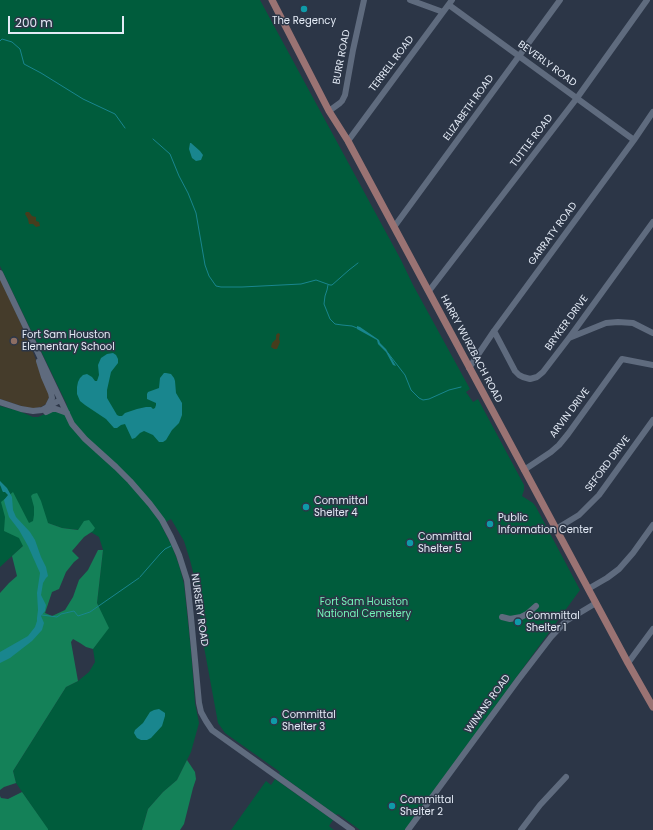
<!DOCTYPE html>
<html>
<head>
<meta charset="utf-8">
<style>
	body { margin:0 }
	#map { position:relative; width:653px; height:830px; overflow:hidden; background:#2c3647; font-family:Poppins,sans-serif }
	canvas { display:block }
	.scale { position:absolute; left:8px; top:16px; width:116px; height:18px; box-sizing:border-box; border:2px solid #e3eaf5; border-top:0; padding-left:5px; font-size:12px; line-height:14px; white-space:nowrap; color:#e3eaf5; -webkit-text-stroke:3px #2c3647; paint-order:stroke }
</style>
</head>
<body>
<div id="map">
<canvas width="653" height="830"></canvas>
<div class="scale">200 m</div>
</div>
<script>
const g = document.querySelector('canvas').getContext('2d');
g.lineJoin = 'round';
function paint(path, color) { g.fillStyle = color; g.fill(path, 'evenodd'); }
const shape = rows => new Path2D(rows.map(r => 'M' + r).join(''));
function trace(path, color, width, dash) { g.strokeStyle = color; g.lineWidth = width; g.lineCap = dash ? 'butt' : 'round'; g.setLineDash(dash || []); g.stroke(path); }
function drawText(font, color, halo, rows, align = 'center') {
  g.font = font + ' Poppins,sans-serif'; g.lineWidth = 3; g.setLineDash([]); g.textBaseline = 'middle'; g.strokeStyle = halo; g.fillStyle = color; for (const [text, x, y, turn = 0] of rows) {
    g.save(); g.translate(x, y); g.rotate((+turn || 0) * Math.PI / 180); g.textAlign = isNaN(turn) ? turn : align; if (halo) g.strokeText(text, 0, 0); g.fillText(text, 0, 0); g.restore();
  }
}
paint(shape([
	[0,278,6,289,33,352,41,374,49,391,49,397,46,404,41,407,31,409,0,399]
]), '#453c2b');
paint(shape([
	[0,0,260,0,401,260,413,285,470,389,466,392,473,402,478,399,524,485,524,490,522,496,533,503,536,507,580,590,405,830,360,830,338,814,336,815,279,774,280,772,225,733,218,723,202,636,199,601,195,580,190,560,184,541,171,519,161,525,172,546,179,565,184,584,191,651,195,703,199,723,191,752,177,780,163,792,148,809,142,830,48,830,16,783,13,771,66,687,78,681,89,672,95,662,93,649,108,628,97,603,103,550,99,537,89,531,62,528,48,523,0,567,0,406,19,411,33,417,38,417,52,411,56,411,67,405,0,266],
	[275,779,333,820,329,826,334,830,231,830,266,781,271,785]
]), '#005c3c');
paint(shape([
	[13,492,29,523,33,521,34,515,34,507,31,496,33,494,37,493,41,501,48,523,62,528,78,530,84,521,89,520,95,528,93,531,84,537,72,551,79,558,74,562,66,572,59,589,52,592,45,613,52,616,65,610,73,597,79,580,88,570,98,550,103,550,97,603,109,628,93,649,86,647,80,643,73,639,71,642,78,681,66,687,13,771,16,783,4,787,0,790,0,593,9,583,17,576,12,556,23,546,19,538,4,531,5,517,1,502],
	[187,760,195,772,196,779,193,788,184,824,180,830,142,830,148,809,163,792,177,780],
	[22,792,48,829,48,830,0,830,0,796,1,798,8,799]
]), '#148158');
paint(shape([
	[26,212,29,212,32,216,36,217,36,221,39,222,40,226,36,227,33,224,29,224,28,219,25,214],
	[278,333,280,334,279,339,280,342,277,349,274,349,271,347,272,343,276,339,276,335]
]), '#463d1d');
paint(shape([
	[190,143,191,143,200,151,203,155,201,160,196,161,192,158,189,149],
	[357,326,360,327,379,340,380,343,386,349,396,366,393,365,386,352,378,344,377,340,357,329],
	[113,353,116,355,118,359,118,363,111,372,107,390,107,398,117,415,119,416,122,416,125,413,137,409,146,407,151,407,153,409,155,408,156,405,156,403,147,399,147,394,148,392,159,388,160,378,164,373,166,373,171,374,174,378,175,381,176,393,182,403,182,415,179,423,172,430,166,440,163,442,159,442,153,435,144,431,140,433,135,438,132,439,125,424,121,425,117,428,114,428,106,419,85,405,80,401,77,394,77,387,78,382,80,378,83,375,87,374,92,377,95,381,97,381,99,375,98,365,101,358,107,354],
	[0,481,7,488,12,497,13,510,16,517,30,532,35,540,41,557,46,567,48,576,46,578,43,583,41,595,46,605,45,611,41,616,44,623,42,630,32,641,10,658,0,663,0,652,28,636,35,627,37,621,37,618,38,610,37,593,40,573,28,546,19,530,9,517,5,504,4,500,8,495,5,492,3,492,2,490,1,487,0,485],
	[159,709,165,713,165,716,162,726,151,738,147,740,141,740,137,738,134,733,135,730,143,723,150,712,154,710]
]), '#19868e');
trace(shape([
	[0,41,2,39,12,42,20,49,24,64,41,73,83,99,115,114,125,128],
	[153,139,170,154,179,176,188,193,196,213,205,265,209,276,216,286,221,287,242,287,301,284,316,280,330,285,332,285,349,270,358,263],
	[328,285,327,290,325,296,324,304,330,319,335,324,342,325,352,326,357,328],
	[388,353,405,375,411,390,419,398,423,400,429,399,449,390,461,387],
	[140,577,160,554,165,549,171,546],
	[42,615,57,617,61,614,74,611,78,616,90,612,139,578]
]), '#19868e', 1);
trace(shape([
	[410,0,443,12],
	[449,5,634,140],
	[329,111,340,103,342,101,345,95,353,50,364,0],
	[348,141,452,0],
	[394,227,560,0],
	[0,273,72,424,85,439,116,467,130,481,150,504,162,520,171,537,179,555,187,580,191,617,199,703,201,712,206,721,212,730,352,830],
	[429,291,577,98,647,0],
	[494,331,515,371,519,375,523,377,530,379,537,377,543,372,569,338,653,222],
	[569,338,606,323,618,322,633,323,653,333],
	[39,361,44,377,51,393,52,398,48,406],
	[469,368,494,331,634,140,653,112],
	[0,402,21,409,33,411,42,410,60,400],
	[46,412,52,409,56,409,67,413],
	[524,470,551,452,559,445,568,434,622,359,653,365],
	[556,529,579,515,599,495,653,420],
	[588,589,607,578,619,569,633,553,653,525],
	[502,617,510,619,521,617,527,614,536,606],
	[628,663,653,629],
	[408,830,518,680,551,637,566,621,596,603],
	[521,830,540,805,566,777]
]), '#5f6b7e', 6);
trace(shape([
	[272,0,329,111,348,141,628,663,653,707]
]), '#9a7373', 7);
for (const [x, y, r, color] of [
	[304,9,4,"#0f9aa8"],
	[14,341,4,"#8d6e63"],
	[306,507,4,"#0f9aa8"],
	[490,524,4,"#0f9aa8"],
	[410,543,4,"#0f9aa8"],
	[518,622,4,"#0f9aa8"],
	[274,721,4,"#0f9aa8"],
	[392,806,4,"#0f9aa8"]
]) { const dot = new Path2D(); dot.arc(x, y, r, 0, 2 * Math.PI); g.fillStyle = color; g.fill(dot); trace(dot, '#2c3647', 1.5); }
drawText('10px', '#e3eaf5', '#2c3647', [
	["The Regency",304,21,"center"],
	["Fort Sam Houston",22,335],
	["Elementary School",22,347],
	["Committal",314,501],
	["Shelter 4",314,513],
	["Public",498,518],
	["Information Center",498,530],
	["Committal",418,537],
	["Shelter 5",418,549],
	["Committal",526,616],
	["Shelter 1",526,628],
	["Committal",282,715],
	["Shelter 3",282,727],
	["Committal",400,800],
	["Shelter 2",400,812]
], 'left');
drawText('10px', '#e3eaf5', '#2c3647', [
	["BURR ROAD",342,57,-79],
	["TERRELL ROAD",392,64,-53],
	["BEVERLY ROAD",547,64,36],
	["ELIZABETH ROAD",469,108,-54],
	["TUTTLE ROAD",532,141,-53],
	["GARRATY ROAD",553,234,-54],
	["BRYKER DRIVE",567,323,-54],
	["HARRY WURZBACH ROAD",471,349,62],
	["ARVIN DRIVE",570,413,-53],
	["SEFORD DRIVE",608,464,-53],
	["NURSERY ROAD",199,610,82],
	["WINANS ROAD",488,704,-54]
]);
drawText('10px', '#72f3b7', '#2c3647', [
	["Fort Sam Houston",364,602],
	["National Cemetery",364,614]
]);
</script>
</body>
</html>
